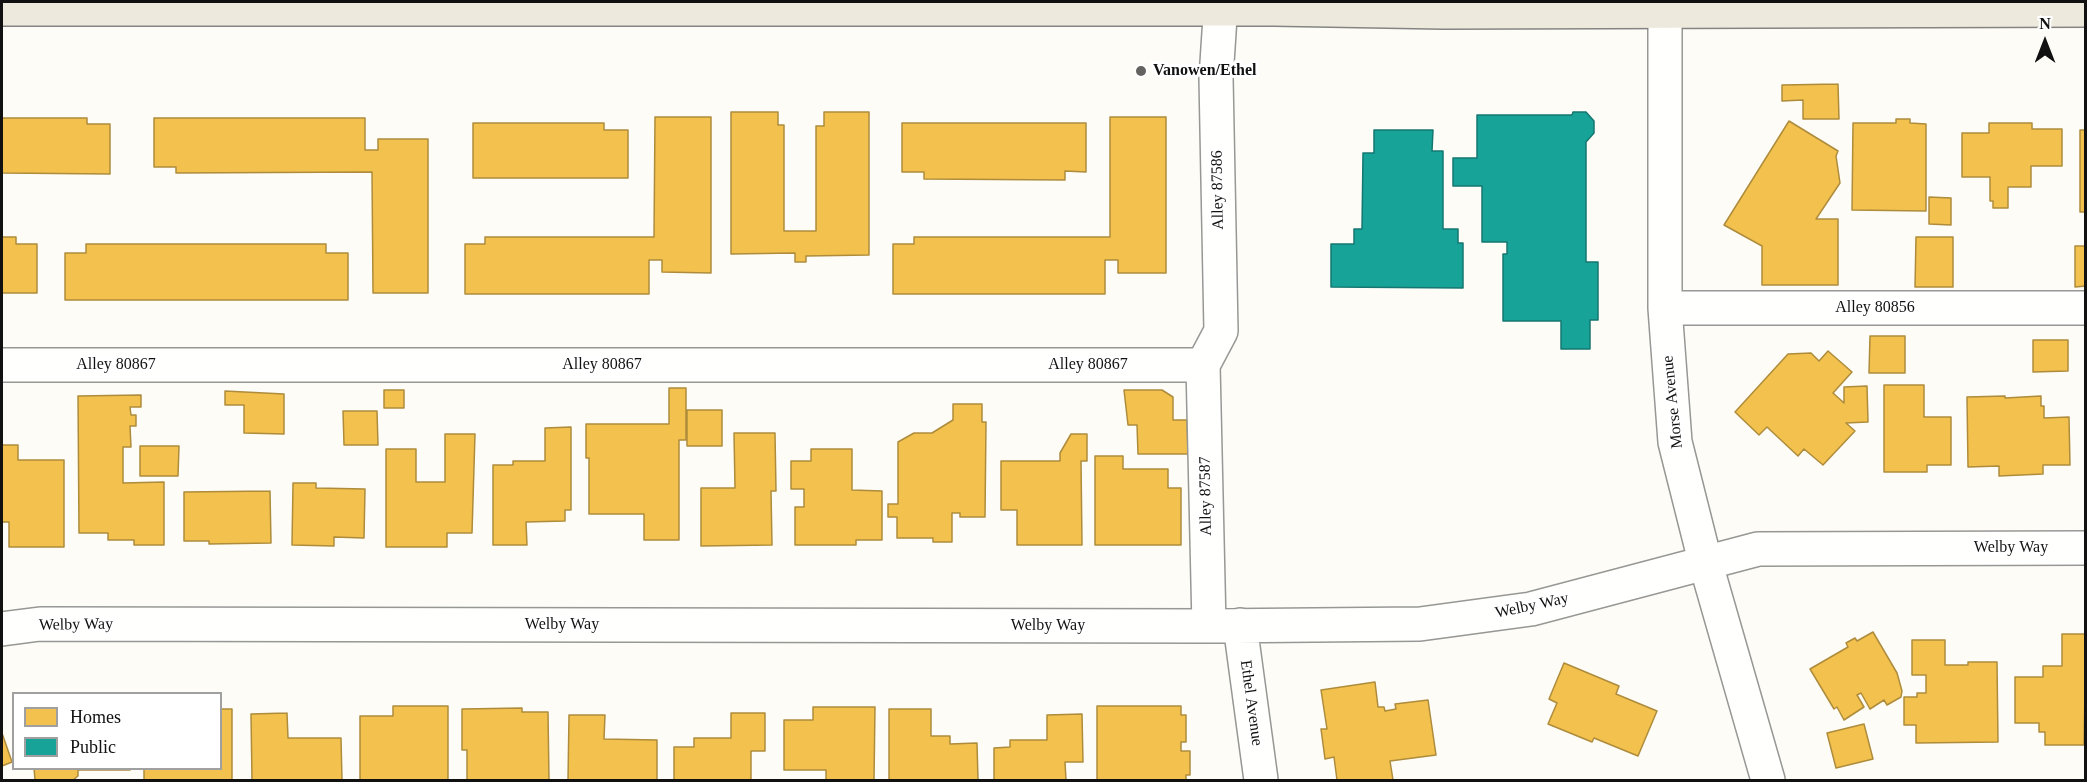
<!DOCTYPE html>
<html>
<head>
<meta charset="utf-8">
<style>
	body { margin:0 }
	#map { position:relative; width:2087px; height:782px; overflow:hidden; background:#fdfcf7; font-family:"Times New Roman",serif }
	canvas { display:block }
	.frame { position:absolute; inset:0; border:3px solid #111; pointer-events:none }
	.legend { position:absolute; left:12px; top:692px; width:210px; height:78px; box-sizing:border-box; background:#fff; border:2px solid #a0a0a0; margin:0; padding:8px 10px; list-style:none; font-size:18px; color:#111 }
	.legend li { display:flex; align-items:center; gap:12px; height:30px }
	.legend b { width:30px; border:2px solid #a0a0a0 }
	.north { position:absolute; left:2015px; top:12px; width:60px; height:60px; -webkit-text-stroke:4px #fff; paint-order:stroke; rotate:0deg; font-size:16px; font-weight:700; line-height:24px; text-align:center; color:#111 }
	.north::after { content:''; display:block; margin:auto; width:21px; height:27px; background:#111; clip-path:polygon(50% 0,100% 100%,50% 72%,0 100%) }
</style>
</head>
<body>
<div id="map">
<canvas width="2087" height="782"></canvas>
<div class="frame"></div>
<ul class="legend">
<li><b style="height:16px;background:#f2c14e"></b>Homes</li>
<li><b style="height:16px;background:#17a398"></b>Public</li>
</ul>
<div class="north">N</div>
</div>
<script>
const g = document.querySelector('canvas').getContext('2d');
g.lineJoin = 'round';
function paint(path, color) { g.fillStyle = color; g.fill(path, 'evenodd'); }
const shape = rows => new Path2D(rows.map(r => 'M' + r).join(''));
function trace(path, color, width, dash) { g.strokeStyle = color; g.lineWidth = width; g.lineCap = dash ? 'butt' : 'round'; g.setLineDash(dash || []); g.stroke(path); }
function drawText(font, color, halo, rows, align = 'center') {
  g.font = font + ' "Times New Roman",serif'; g.lineWidth = 6; g.setLineDash([]); g.textBaseline = 'middle'; g.strokeStyle = halo; g.fillStyle = color; for (const [text, x, y, turn = 0] of rows) {
    g.save(); g.translate(x, y); g.rotate((+turn || 0) * Math.PI / 180); g.textAlign = isNaN(turn) ? turn : align; if (halo) g.strokeText(text, 0, 0); g.fillText(text, 0, 0); g.restore();
  }
}
const homes = shape([
	[1838,84,1839,119,1803,119,1803,100,1782,101,1782,85,1838,84],
	[731,112,778,112,778,125,784,125,784,231,816,231,816,126,824,126,824,112,869,112,869,255,806,256,806,262,795,262,795,253,731,254,731,112],
	[655,117,711,117,711,273,662,272,662,260,649,260,649,294,465,294,465,244,485,244,485,237,654,237,655,117],
	[1110,117,1166,117,1166,273,1118,273,1118,260,1105,260,1105,294,893,294,893,244,914,244,914,237,1110,237,1110,117],
	[2,118,87,118,87,124,110,124,110,174,2,173,2,118],
	[154,118,365,118,365,150,378,150,378,139,428,139,428,293,373,293,372,172,176,173,176,167,154,167,154,118],
	[1896,119,1910,119,1910,123,1926,124,1926,211,1852,210,1853,123,1896,123,1896,119],
	[1789,121,1838,151,1836,156,1840,183,1816,219,1838,219,1838,285,1762,285,1762,246,1724,225,1789,121],
	[473,123,604,123,604,130,628,130,628,178,473,178,473,123],
	[902,123,1086,123,1086,172,1065,171,1065,180,924,179,924,172,902,172,902,123],
	[1989,123,2032,123,2032,129,2062,129,2062,166,2031,166,2031,187,2008,187,2008,208,1993,208,1993,201,1990,201,1990,177,1962,177,1962,133,1989,133,1989,123],
	[2080,130,2086,130,2086,212,2080,212,2080,130],
	[1929,197,1951,198,1951,225,1929,224,1929,197],
	[2,237,16,237,16,244,37,244,37,293,2,293,2,237],
	[1916,237,1953,237,1953,287,1915,287,1916,237],
	[86,244,326,244,326,253,348,253,348,300,65,300,65,253,86,253,86,244],
	[2075,246,2086,246,2086,286,2075,287,2075,246],
	[1870,336,1905,336,1905,373,1869,373,1870,336],
	[2033,340,2068,340,2068,371,2033,372,2033,340],
	[1828,351,1852,372,1833,393,1844,403,1844,387,1867,386,1868,422,1846,423,1855,431,1823,465,1804,449,1798,456,1767,427,1759,435,1735,412,1788,354,1811,353,1819,361,1828,351],
	[1884,385,1924,385,1924,417,1951,417,1951,465,1927,465,1927,472,1884,472,1884,385],
	[669,388,686,388,686,440,679,440,679,540,644,540,644,514,589,514,589,458,586,458,586,424,669,424,669,388],
	[384,390,404,390,404,408,384,408,384,390],
	[1124,390,1162,390,1173,397,1173,420,1187,420,1188,454,1138,454,1137,425,1128,425,1124,390],
	[225,391,284,394,284,434,244,433,244,405,225,405,225,391],
	[141,395,141,407,130,407,131,415,136,415,136,426,130,426,131,447,123,447,123,483,164,482,164,545,134,545,134,540,108,540,108,533,79,533,78,396,141,395],
	[2005,396,2005,398,2041,396,2041,406,2044,406,2044,418,2069,417,2070,465,2043,465,2043,474,1999,476,1999,466,1968,467,1967,397,2005,396],
	[953,404,982,404,982,422,986,422,985,517,960,517,960,513,952,513,952,542,933,542,933,538,897,538,897,517,888,517,888,504,898,504,898,442,914,433,932,433,953,420,953,404],
	[687,410,722,410,722,446,687,446,687,410],
	[343,411,377,411,378,445,344,445,343,411],
	[571,427,571,510,565,510,565,521,526,522,527,545,493,545,493,465,513,465,513,461,545,461,545,428,571,427],
	[734,433,775,433,776,491,771,491,772,545,701,546,701,488,735,488,734,433],
	[445,434,475,434,472,533,447,533,447,547,386,547,386,449,416,449,416,482,445,482,445,434],
	[1071,434,1087,434,1087,461,1081,461,1082,545,1017,545,1017,510,1001,510,1001,461,1060,461,1060,453,1071,434],
	[2,445,18,445,18,460,64,460,64,547,9,547,9,522,2,522,2,445],
	[140,446,179,446,178,476,140,476,140,446],
	[811,449,852,449,852,490,882,491,882,540,856,540,856,545,795,545,795,507,804,507,804,489,791,489,791,461,811,461,811,449],
	[1095,456,1123,456,1123,469,1168,469,1168,488,1181,488,1181,545,1095,545,1095,456],
	[293,483,316,483,316,488,365,489,364,538,334,537,334,546,292,545,293,483],
	[270,491,271,543,209,544,209,541,184,541,184,492,270,491],
	[1873,632,1897,673,1902,691,1901,697,1887,705,1884,700,1870,709,1861,693,1857,695,1864,707,1844,720,1837,707,1834,709,1810,669,1848,647,1846,643,1855,638,1857,641,1873,632],
	[2062,634,2086,634,2084,745,2045,745,2045,732,2039,732,2039,723,2015,723,2015,677,2043,677,2043,666,2062,666,2062,634],
	[1912,640,1945,640,1945,665,1968,665,1968,662,1997,662,1998,742,1916,743,1916,725,1904,725,1904,697,1917,697,1917,693,1926,693,1926,675,1912,675,1912,640],
	[1564,663,1619,686,1616,694,1657,711,1638,756,1594,738,1592,742,1548,724,1557,703,1549,699,1564,663],
	[1375,682,1378,707,1384,707,1385,711,1396,709,1395,704,1428,700,1436,755,1390,761,1393,780,1337,780,1334,757,1325,759,1321,729,1327,729,1321,690,1375,682],
	[393,706,448,706,448,780,360,780,360,716,393,716,393,706],
	[1097,706,1181,706,1181,715,1186,715,1186,742,1181,742,1181,751,1190,751,1190,775,1186,775,1186,780,1097,780,1097,706],
	[813,707,875,707,874,780,826,780,826,770,784,770,784,720,813,720,813,707],
	[522,708,522,712,548,712,549,780,467,780,467,750,462,750,462,709,522,708],
	[220,709,232,709,232,780,144,780,144,768,220,768,220,709],
	[889,709,931,709,931,736,950,736,950,744,977,743,978,780,889,780,889,709],
	[287,713,288,738,341,738,342,780,252,780,251,714,287,713],
	[731,713,765,713,765,751,751,751,751,780,674,780,674,747,694,747,694,738,731,738,731,713],
	[1082,714,1083,762,1065,762,1066,780,994,780,994,748,1010,747,1010,740,1047,740,1047,715,1082,714],
	[569,715,605,715,604,739,657,740,657,780,568,780,569,715],
	[1864,724,1873,759,1836,768,1827,733,1864,724],
	[2,733,12,762,2,766,2,733],
	[34,768,130,768,130,770,78,770,78,776,73,780,35,780,34,768]
]);
paint(homes, '#f2c14e');
trace(homes, '#ae8c3c', 1.5);
const public = shape([
	[1573,112,1586,112,1594,121,1594,133,1586,142,1586,262,1598,262,1598,320,1590,320,1590,349,1561,349,1561,321,1503,321,1503,254,1507,254,1507,242,1482,242,1482,186,1453,186,1453,158,1477,158,1477,115,1572,115,1573,112],
	[1374,130,1433,130,1432,151,1443,151,1443,229,1458,229,1458,243,1463,243,1463,288,1331,287,1331,244,1354,244,1354,229,1362,229,1363,153,1374,153,1374,130]
]);
paint(public, '#17a398');
trace(public, '#157770', 1.5);
const minor = shape([
	[1665,11,1665,308,1675,442,1705,561,1768,780],
	[1665,308,2086,308],
	[2,365,1203,365],
	[1240,625,1261,780],
	[1209,626,1203,365,1221,331,1216,78,1221,2],
	[2,629,40,624,1209,626,1420,624,1531,609,1758,549,2086,548]
]);
const major = shape([
	[2,9,1273,9,1443,12,2086,10]
]);
trace(minor, '#979795', 36);
trace(major, '#858482', 36);
trace(minor, '#fffffe', 33);
trace(major, '#ede9dc', 33);
for (const [x, y, r, color] of [
	[1141,71,6,"#646362"]
]) { const dot = new Path2D(); dot.arc(x, y, r, 0, 2 * Math.PI); g.fillStyle = color; g.fill(dot); trace(dot, '#fff', 2); }
drawText('bold 16px', '#111', '#fff', [
	["Vanowen/Ethel",1153,71]
], 'left');
drawText('16px', '#111', '#fff', [
	["Alley 87586",1218,190,-91],
	["Alley 80856",1875,308],
	["Alley 80867",116,365],
	["Alley 80867",602,365],
	["Alley 80867",1088,365],
	["Morse Avenue",1673,402,-96],
	["Alley 87587",1206,496,-91],
	["Welby Way",2011,548],
	["Welby Way",1532,606,-12],
	["Welby Way",76,625,-1],
	["Welby Way",562,625],
	["Welby Way",1048,626],
	["Ethel Avenue",1251,703,82]
]);
</script>
</body>
</html>
